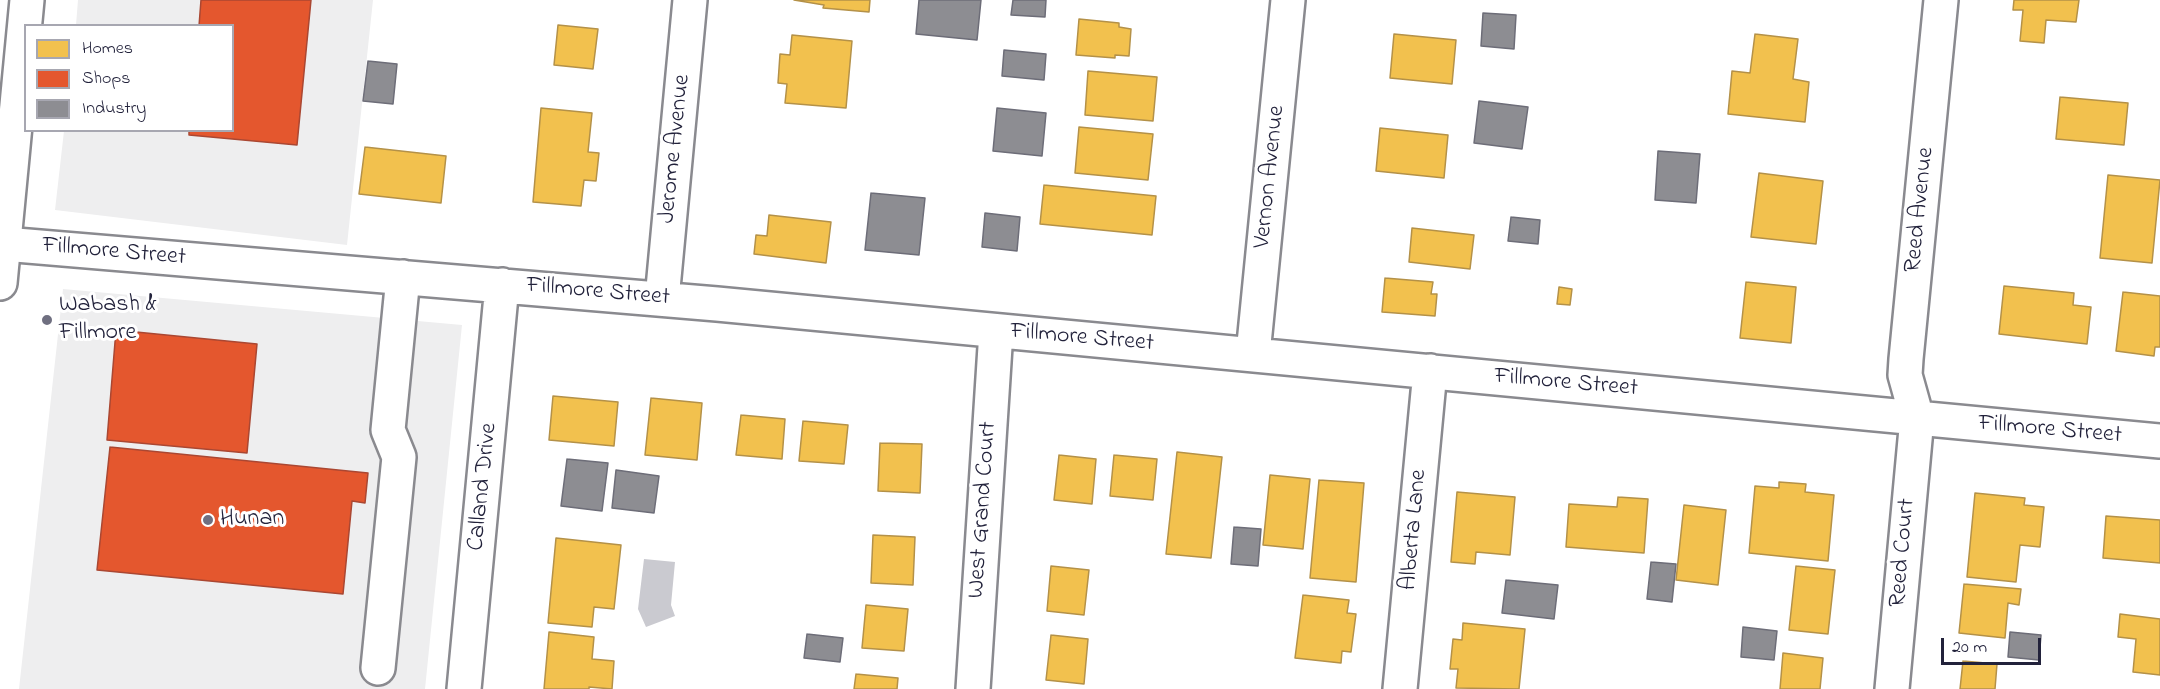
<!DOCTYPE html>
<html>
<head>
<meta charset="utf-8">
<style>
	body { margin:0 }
	#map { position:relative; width:2160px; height:689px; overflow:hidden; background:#fff; font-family:"Indie Flower",sans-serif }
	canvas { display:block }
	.legend { position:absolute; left:24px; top:24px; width:210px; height:108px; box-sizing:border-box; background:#fff; border:2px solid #a7a7b1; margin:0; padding:8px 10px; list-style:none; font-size:18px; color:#22223b }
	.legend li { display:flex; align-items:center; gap:12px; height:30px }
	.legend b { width:30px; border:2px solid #a7a7b1 }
	.scale { position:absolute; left:1941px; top:638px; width:100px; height:27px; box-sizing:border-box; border:3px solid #22223b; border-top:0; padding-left:8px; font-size:18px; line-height:21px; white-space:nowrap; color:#22223b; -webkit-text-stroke:4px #fff; paint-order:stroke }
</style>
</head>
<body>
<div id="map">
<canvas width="2160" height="689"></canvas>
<ul class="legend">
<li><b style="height:16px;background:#f2c14e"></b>Homes</li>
<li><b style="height:16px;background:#e4572e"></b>Shops</li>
<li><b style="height:16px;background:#8d8d92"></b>Industry</li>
</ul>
<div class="scale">20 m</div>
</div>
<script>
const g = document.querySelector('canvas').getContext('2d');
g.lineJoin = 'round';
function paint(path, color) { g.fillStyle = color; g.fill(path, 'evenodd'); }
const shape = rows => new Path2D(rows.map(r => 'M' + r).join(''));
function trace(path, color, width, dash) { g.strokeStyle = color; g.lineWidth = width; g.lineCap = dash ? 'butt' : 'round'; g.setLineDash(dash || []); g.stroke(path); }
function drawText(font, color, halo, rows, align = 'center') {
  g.font = font + ' "Indie Flower",sans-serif'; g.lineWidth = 6; g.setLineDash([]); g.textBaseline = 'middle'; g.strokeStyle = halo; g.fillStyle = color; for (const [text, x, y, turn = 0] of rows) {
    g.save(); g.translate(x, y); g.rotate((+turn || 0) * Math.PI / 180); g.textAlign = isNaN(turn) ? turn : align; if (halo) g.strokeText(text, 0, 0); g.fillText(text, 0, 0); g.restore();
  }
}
paint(shape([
	[78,0,373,0,347,245,55,210,64,131,232,130,232,26,76,25],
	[63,289,462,325,425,689,19,689]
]), '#eeeeef');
paint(shape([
	[644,559,675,562,671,605,675,616,646,627,638,609]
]), '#cacad0');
const homes = shape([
	[794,0,870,0,869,12,823,8,824,5,794,0],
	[2014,0,2079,0,2076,22,2046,20,2044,43,2020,41,2023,10,2013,10,2014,0],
	[1079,19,1119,23,1119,27,1131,29,1129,56,1115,55,1115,58,1076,55,1079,19],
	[558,25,598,29,593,69,554,65,558,25],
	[1394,34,1456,40,1452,84,1390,78,1394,34],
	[1755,34,1798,39,1793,79,1809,82,1805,122,1728,114,1732,71,1750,73,1755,34],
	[792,35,852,41,846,108,785,103,787,84,778,83,780,54,790,55,792,35],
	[1088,71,1157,77,1153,121,1085,115,1088,71],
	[2060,97,2128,103,2124,145,2056,139,2060,97],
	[541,108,592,113,588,152,599,153,596,181,584,180,581,206,533,202,541,108],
	[1079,127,1153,134,1148,180,1075,173,1079,127],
	[1380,128,1448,135,1444,178,1376,171,1380,128],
	[365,147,446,156,441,203,359,194,365,147],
	[1759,173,1823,181,1816,244,1751,237,1759,173],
	[2108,175,2160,180,2152,263,2100,258,2108,175],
	[1044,185,1156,196,1152,235,1040,224,1044,185],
	[769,215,831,222,826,263,754,254,756,235,767,236,769,215],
	[1412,228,1474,235,1470,269,1409,262,1412,228],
	[1385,278,1433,282,1431,294,1437,294,1435,316,1382,312,1385,278],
	[1746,282,1796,287,1791,343,1740,338,1746,282],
	[2004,286,2074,293,2073,305,2091,307,2087,344,1999,334,2004,286],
	[1559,287,1572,289,1570,305,1557,304,1559,287],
	[2123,292,2160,296,2160,347,2155,347,2154,356,2116,351,2123,292],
	[553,396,618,402,614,446,549,440,553,396],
	[651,398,702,403,697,460,645,455,651,398],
	[741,415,785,419,782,459,736,455,741,415],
	[803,421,848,425,844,464,799,461,803,421],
	[880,443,922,444,920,493,878,491,880,443],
	[1177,452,1222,457,1211,558,1166,554,1177,452],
	[1059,455,1096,459,1092,504,1054,500,1059,455],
	[1114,455,1157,459,1153,500,1110,496,1114,455],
	[1270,475,1310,479,1303,549,1263,545,1270,475],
	[1319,480,1364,483,1356,582,1310,578,1319,480],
	[1779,482,1806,484,1805,492,1834,495,1828,561,1749,553,1755,486,1779,488,1779,482],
	[1457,492,1515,497,1510,555,1476,552,1475,564,1451,562,1457,492],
	[1975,493,2025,498,2024,505,2044,507,2040,547,2020,545,2016,582,1967,577,1975,493],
	[1618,497,1648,499,1644,553,1566,547,1569,504,1617,507,1618,497],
	[1684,505,1726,510,1718,585,1676,580,1684,505],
	[2106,516,2160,520,2160,563,2103,558,2106,516],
	[873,535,915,537,913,585,871,583,873,535],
	[556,538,621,545,614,609,594,607,592,627,548,623,556,538],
	[1051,566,1089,570,1084,615,1047,611,1051,566],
	[1796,566,1835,570,1828,634,1789,630,1796,566],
	[1964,584,2021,589,2019,605,2008,603,2005,638,1959,633,1964,584],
	[1303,595,1349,600,1347,613,1356,614,1351,652,1342,651,1341,663,1295,658,1303,595],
	[866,605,908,609,904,651,862,648,866,605],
	[2120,614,2160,619,2160,675,2133,672,2136,639,2118,637,2120,614],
	[1463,623,1525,629,1519,689,1456,688,1458,669,1450,669,1453,639,1462,640,1463,623],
	[549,632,594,637,592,659,614,661,612,689,589,687,589,689,544,689,549,632],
	[1051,635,1088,639,1084,684,1046,680,1051,635],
	[1783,653,1823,658,1820,689,1780,689,1783,653],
	[1963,661,1997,664,1995,689,1960,689,1963,661],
	[856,674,898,678,897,689,854,689,856,674]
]);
paint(homes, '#f2c14e');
trace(homes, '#b49148', 1.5);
const shops = shape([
	[201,0,311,0,297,145,189,135,189,130,232,130,232,26,199,26,201,0],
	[116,330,257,344,247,453,107,440,116,330],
	[110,447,368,473,365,503,352,501,343,594,97,570,110,447]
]);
paint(shops, '#e4572e');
trace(shops, '#aa4732', 1.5);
const industry = shape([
	[919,0,981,0,977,40,916,34,919,0],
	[1013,0,1046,0,1045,17,1011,15,1013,0],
	[1483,13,1516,15,1514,49,1481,46,1483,13],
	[1004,50,1046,54,1044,80,1002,76,1004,50],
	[368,61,397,64,393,104,363,101,368,61],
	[1479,101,1528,107,1522,149,1474,143,1479,101],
	[997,108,1046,113,1042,156,993,151,997,108],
	[1658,151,1700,154,1696,203,1655,200,1658,151],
	[871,193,925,198,919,255,865,250,871,193],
	[985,213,1020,217,1017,251,982,247,985,213],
	[1511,217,1540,220,1538,244,1508,241,1511,217],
	[567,459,608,463,602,511,561,506,567,459],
	[616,470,659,476,654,513,612,508,616,470],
	[1234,527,1261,529,1258,566,1231,564,1234,527],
	[1651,562,1676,564,1672,602,1647,599,1651,562],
	[1506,580,1558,585,1554,619,1502,613,1506,580],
	[1743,627,1777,631,1774,660,1741,657,1743,627],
	[2010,632,2041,635,2039,660,2008,657,2010,632],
	[807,634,843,638,840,662,804,658,807,634]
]);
paint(industry, '#8d8d92');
trace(industry, '#6d6d78', 1.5);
const minor = shape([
	[4,244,717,304,2160,441],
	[662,299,690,0],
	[1253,354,1288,0],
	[378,668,399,457,388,430,403,277],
	[464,689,502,285],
	[973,689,996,331],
	[1400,689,1430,371],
	[1892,689,1917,418,1905,375,1906,359,1941,0]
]);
const major = shape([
	[0,283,27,0]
]);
trace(minor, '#8a8a8f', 38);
trace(major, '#8a8a8f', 38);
trace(minor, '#fff', 33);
trace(major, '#fff', 33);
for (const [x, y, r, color] of [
	[47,320,6,"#6f6f80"],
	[208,520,6,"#6f6f80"]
]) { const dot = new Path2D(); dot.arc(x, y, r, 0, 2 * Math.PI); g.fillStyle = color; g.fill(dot); trace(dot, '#fff', 2); }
drawText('24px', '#22223b', '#fff', [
	["Jerome Avenue",676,149,-84],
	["Vernon Avenue",1271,177,-84],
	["Reed Avenue",1921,210,-84],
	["Fillmore Street",114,253,5],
	["Fillmore Street",598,293,5],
	["Fillmore Street",1082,339,5],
	["Fillmore Street",1566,384,5],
	["Fillmore Street",2050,431,5],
	["Calland Drive",484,487,-84],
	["West Grand Court",984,510,-86],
	["Alberta Lane",1415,530,-85],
	["Reed Court",1904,553,-85]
]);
drawText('24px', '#22223b', '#fff', [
	["Wabash &",59,306],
	["Fillmore",59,334],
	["Hunan",220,520]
], 'left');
</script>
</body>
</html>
